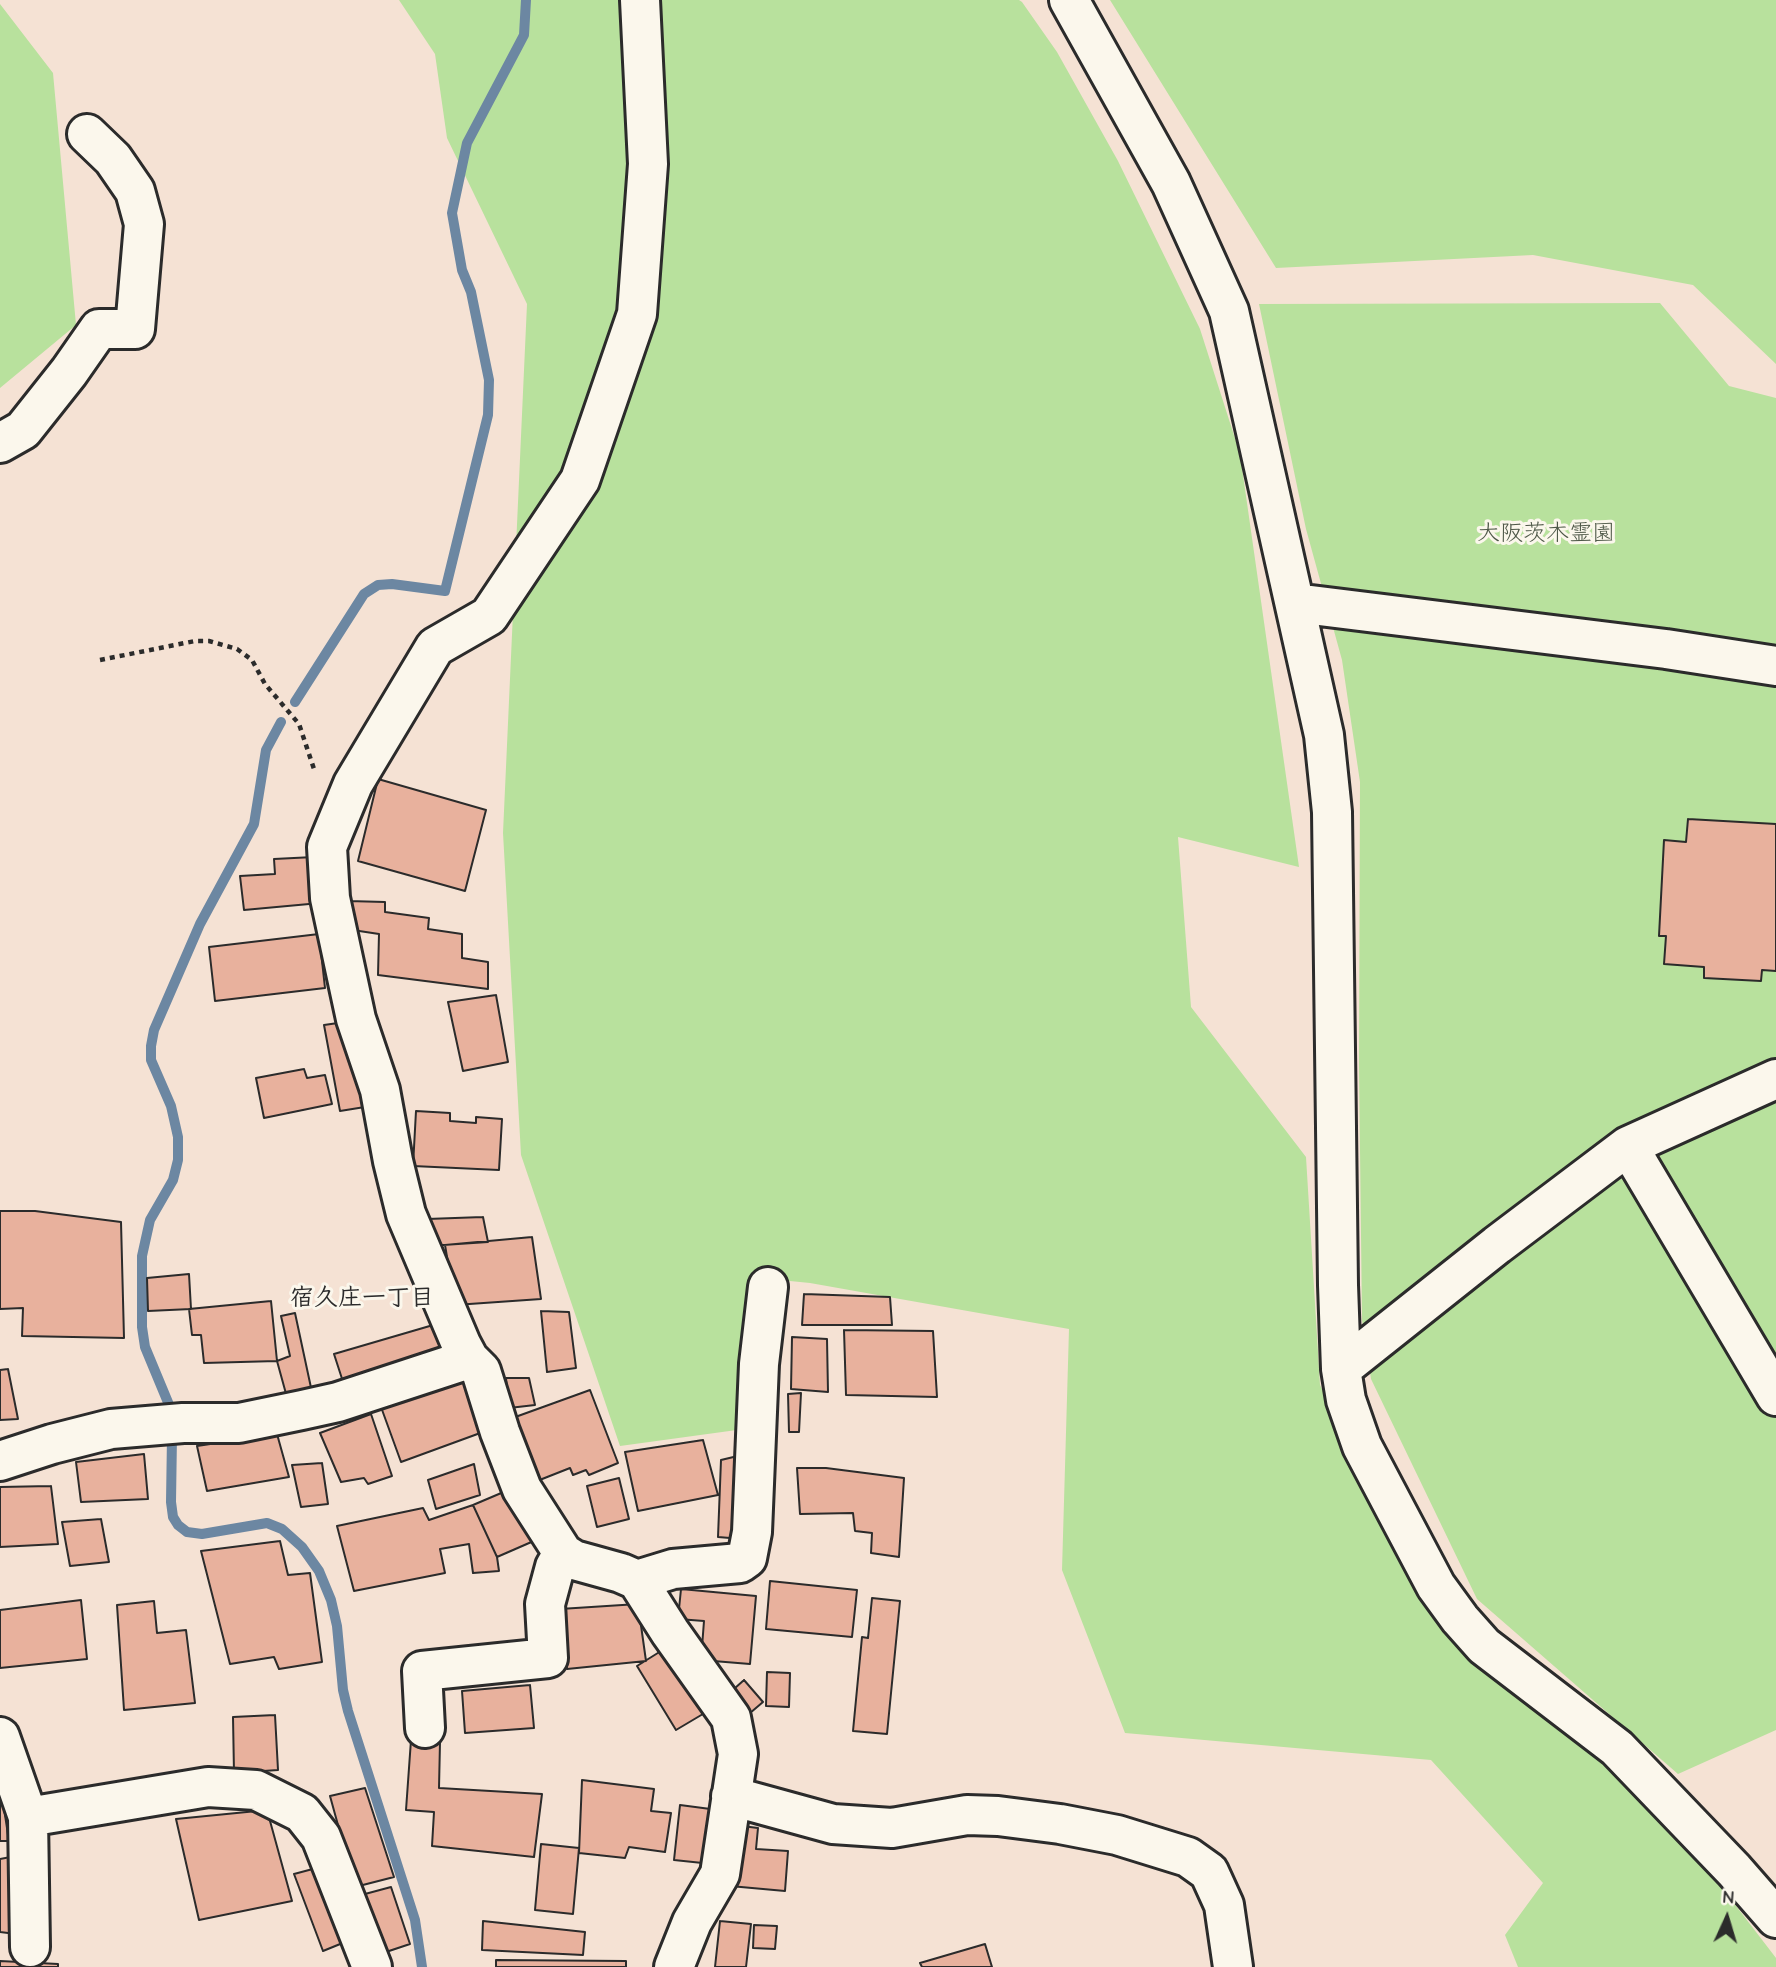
<!DOCTYPE html>
<html>
<head>
<meta charset="utf-8">
<style>
	body { margin:0 }
	#map { position:relative; width:1776px; height:1967px; overflow:hidden; background:#f5e2d4; font-family:"Comic Neue",sans-serif }
	canvas { display:block }
	.north { position:absolute; left:1692px; top:1883px; width:70px; height:70px; -webkit-text-stroke:5px #fbf7ec; paint-order:stroke; rotate:4deg; font-size:19px; font-weight:700; line-height:28px; text-align:center; color:#2b2b2b }
	.north::after { content:''; display:block; margin:auto; width:24px; height:32px; background:#2b2b2b; clip-path:polygon(50% 0,100% 100%,50% 72%,0 100%) }
</style>
</head>
<body>
<div id="map">
<canvas width="1776" height="1967"></canvas>
<div class="north">N</div>
</div>
<script>
const g = document.querySelector('canvas').getContext('2d');
g.lineJoin = 'round';
function paint(path, color) { g.fillStyle = color; g.fill(path, 'evenodd'); }
const shape = rows => new Path2D(rows.map(r => 'M' + r).join(''));
function trace(path, color, width, dash) { g.strokeStyle = color; g.lineWidth = width; g.lineCap = dash ? 'butt' : 'round'; g.setLineDash(dash || []); g.stroke(path); }
function drawText(font, color, halo, rows, align = 'center') {
  g.font = font + ' "Comic Neue","Klee One",sans-serif'; g.lineWidth = 6; g.setLineDash([]); g.textBaseline = 'middle'; g.strokeStyle = halo; g.fillStyle = color; for (const [text, x, y, turn = 0] of rows) {
    g.save(); g.translate(x, y); g.rotate((+turn || 0) * Math.PI / 180); g.textAlign = isNaN(turn) ? turn : align; if (halo) g.strokeText(text, 0, 0); g.fillText(text, 0, 0); g.restore();
  }
}
paint(shape([
	[399,0,1019,0,1022,2,1057,52,1118,161,1200,329,1240,454,1299,867,1178,837,1191,1007,1306,1157,1320,1385,1447,1634,1667,1816,1776,1958,1776,1967,1518,1967,1505,1935,1543,1883,1431,1760,1125,1733,1062,1570,1069,1329,810,1283,760,1278,744,1429,620,1446,521,1155,503,833,527,304,447,138,435,54],
	[1110,0,1776,0,1776,364,1693,285,1533,255,1276,268],
	[0,4,53,73,76,325,0,388],
	[1660,303,1729,386,1776,398,1776,1730,1678,1774,1477,1599,1371,1379,1362,1320,1359,1065,1360,782,1342,660,1306,529,1259,304]
]), '#b8e19d');
trace(shape([
	[295,702,364,594,378,585,392,584,445,591,488,415,489,380,471,292,462,270,452,213,467,143,524,35,526,0],
	[172,1412,145,1347,142,1327,142,1256,150,1220,173,1180,178,1160,178,1137,171,1106,151,1060,151,1046,154,1030,200,924,254,824,266,750,281,722],
	[172,1436,171,1502,173,1517,178,1525,187,1532,202,1534,267,1523,282,1529,302,1547,319,1571,331,1600,337,1626,343,1690,348,1711,415,1920,422,1967]
]), '#6c87a2', 10);
const building = shape([
	[378,779,486,810,465,891,358,861,378,779],
	[1688,819,1776,824,1776,971,1762,970,1761,981,1704,978,1704,967,1664,964,1666,936,1659,936,1664,840,1686,842,1688,819],
	[314,857,320,903,244,910,240,876,275,874,274,859,314,857],
	[348,901,385,902,385,912,429,918,428,929,462,934,462,958,488,962,488,989,378,975,379,934,346,929,348,901],
	[319,934,325,988,215,1001,209,947,319,934],
	[496,995,508,1062,463,1071,448,1002,496,995],
	[352,1021,371,1106,340,1111,324,1025,352,1021],
	[304,1069,307,1078,325,1075,332,1104,264,1118,256,1078,304,1069],
	[416,1111,450,1113,450,1121,476,1123,476,1117,502,1119,499,1170,413,1166,416,1111],
	[0,1211,35,1211,121,1222,124,1338,22,1336,23,1308,0,1309,0,1211],
	[483,1217,488,1242,428,1246,427,1219,483,1217],
	[532,1237,541,1299,455,1305,445,1245,532,1237],
	[189,1274,191,1309,148,1311,147,1278,189,1274],
	[804,1294,890,1297,892,1325,802,1325,804,1294],
	[271,1301,277,1361,204,1363,201,1335,192,1335,189,1309,271,1301],
	[541,1311,569,1312,576,1368,547,1372,541,1311],
	[295,1313,313,1397,288,1401,277,1361,290,1356,281,1316,295,1313],
	[440,1323,451,1352,345,1388,334,1354,440,1323],
	[844,1330,933,1331,937,1397,846,1395,844,1330],
	[792,1337,827,1339,828,1392,791,1389,792,1337],
	[8,1369,18,1419,0,1420,0,1370,8,1369],
	[462,1377,483,1432,401,1462,381,1407,462,1377],
	[506,1378,529,1378,535,1405,509,1408,506,1378],
	[590,1390,618,1463,589,1475,586,1470,573,1475,570,1468,532,1483,507,1420,590,1390],
	[801,1393,799,1432,789,1432,788,1394,801,1393],
	[371,1414,392,1476,368,1484,364,1478,341,1482,320,1433,371,1414],
	[277,1434,289,1477,207,1491,197,1446,277,1434],
	[703,1440,718,1495,638,1511,625,1452,703,1440],
	[144,1454,148,1499,81,1502,76,1462,144,1454],
	[746,1454,742,1539,718,1537,721,1460,746,1454],
	[322,1463,328,1504,301,1507,292,1465,322,1463],
	[474,1464,480,1495,436,1509,428,1480,474,1464],
	[797,1468,826,1468,904,1478,899,1557,871,1553,872,1533,855,1531,853,1513,800,1514,797,1468],
	[619,1478,629,1519,597,1527,587,1486,619,1478],
	[51,1486,58,1544,0,1547,0,1487,51,1486],
	[513,1488,536,1540,497,1557,473,1505,513,1488],
	[473,1505,497,1557,499,1571,473,1573,469,1544,440,1549,445,1573,354,1591,337,1526,423,1508,429,1520,473,1505],
	[101,1519,109,1562,70,1566,62,1522,101,1519],
	[280,1541,288,1575,310,1573,322,1662,279,1669,274,1657,230,1664,201,1551,280,1541],
	[770,1581,857,1590,852,1637,766,1629,770,1581],
	[681,1589,756,1596,750,1664,701,1660,704,1621,678,1619,681,1589],
	[872,1598,900,1601,887,1734,853,1731,862,1637,868,1638,872,1598],
	[81,1600,87,1659,0,1668,0,1610,81,1600],
	[154,1601,157,1633,186,1630,195,1703,124,1710,117,1605,154,1601],
	[638,1604,646,1661,567,1669,560,1609,638,1604],
	[669,1646,708,1711,676,1730,637,1666,669,1646],
	[767,1672,790,1673,789,1707,766,1706,767,1672],
	[744,1680,763,1702,743,1719,725,1697,744,1680],
	[530,1685,534,1728,465,1733,462,1691,530,1685],
	[275,1715,278,1770,234,1773,233,1717,275,1715],
	[411,1740,440,1742,439,1788,542,1794,534,1857,432,1846,434,1812,406,1810,411,1740],
	[582,1780,654,1789,651,1811,671,1813,665,1852,629,1847,625,1858,579,1853,582,1780],
	[0,1782,9,1841,0,1841,0,1782],
	[365,1788,394,1877,355,1887,330,1796,365,1788],
	[680,1805,718,1810,712,1864,674,1860,680,1805],
	[267,1810,292,1901,199,1920,176,1819,267,1810],
	[734,1825,758,1828,756,1849,788,1851,785,1891,730,1886,734,1825],
	[541,1844,579,1848,573,1914,535,1910,541,1844],
	[21,1855,24,1935,0,1932,0,1859,21,1855],
	[324,1866,350,1940,323,1951,294,1874,324,1866],
	[391,1887,410,1944,383,1953,365,1894,391,1887],
	[483,1921,585,1932,583,1955,482,1950,483,1921],
	[720,1921,751,1924,746,1967,715,1967,720,1921],
	[754,1925,777,1926,775,1949,753,1948,754,1925],
	[985,1944,992,1967,922,1967,920,1963,985,1944],
	[496,1960,626,1961,626,1967,496,1967,496,1960],
	[0,1961,58,1964,58,1967,0,1967,0,1961]
]);
paint(building, '#e8b19d');
trace(building, '#2b2b2b', 2);
const minor = shape([
	[640,0,648,164,637,314,580,480,489,616,435,647,353,784,327,847,330,898,356,1019,380,1090,393,1161,406,1214,461,1344,469,1359,481,1371,500,1432,522,1489,563,1553,574,1560,621,1573,637,1580,670,1632,731,1718,738,1754,720,1874,692,1922,674,1967],
	[1069,0,1171,183,1229,311,1324,735,1332,812,1338,1285,1341,1369,1346,1400,1362,1446,1436,1586,1460,1619,1484,1646,1617,1748,1734,1870,1776,1918],
	[0,443,23,430,69,372,99,329,135,329,144,224,135,191,113,159,87,134],
	[1295,603,1666,649,1776,666],
	[1628,1146,1776,1396],
	[1341,1369,1497,1245,1628,1146,1776,1079],
	[0,1461,52,1444,111,1429,183,1423,239,1423,302,1410,338,1402,469,1359],
	[637,1580,673,1569,740,1563,747,1558,752,1532,759,1364,768,1287],
	[425,1728,422,1671,548,1658,545,1604,555,1567,563,1553],
	[0,1737,28,1817,30,1947],
	[731,1796,833,1824,892,1828,967,1815,998,1816,1060,1824,1117,1835,1188,1857,1209,1872,1224,1905,1233,1967],
	[28,1817,208,1787,256,1790,302,1813,321,1837,372,1967]
]);
trace(minor, '#2b2b2b', 44);
trace(shape([
	[100,660,195,641,209,641,237,649,252,660,265,684,299,724,315,772]
]), '#2b2b2b', 4.5, [5, 5]);
trace(minor, '#fbf7ec', 38);
drawText('23px', '#4e5848', '#fbf7ec', [
	["大阪茨木霊園",1546,533]
]);
drawText('bold 24px', '#2b2b2b', '#fbf7ec', [
	["宿久庄一丁目",362,1298]
]);
</script>
</body>
</html>
